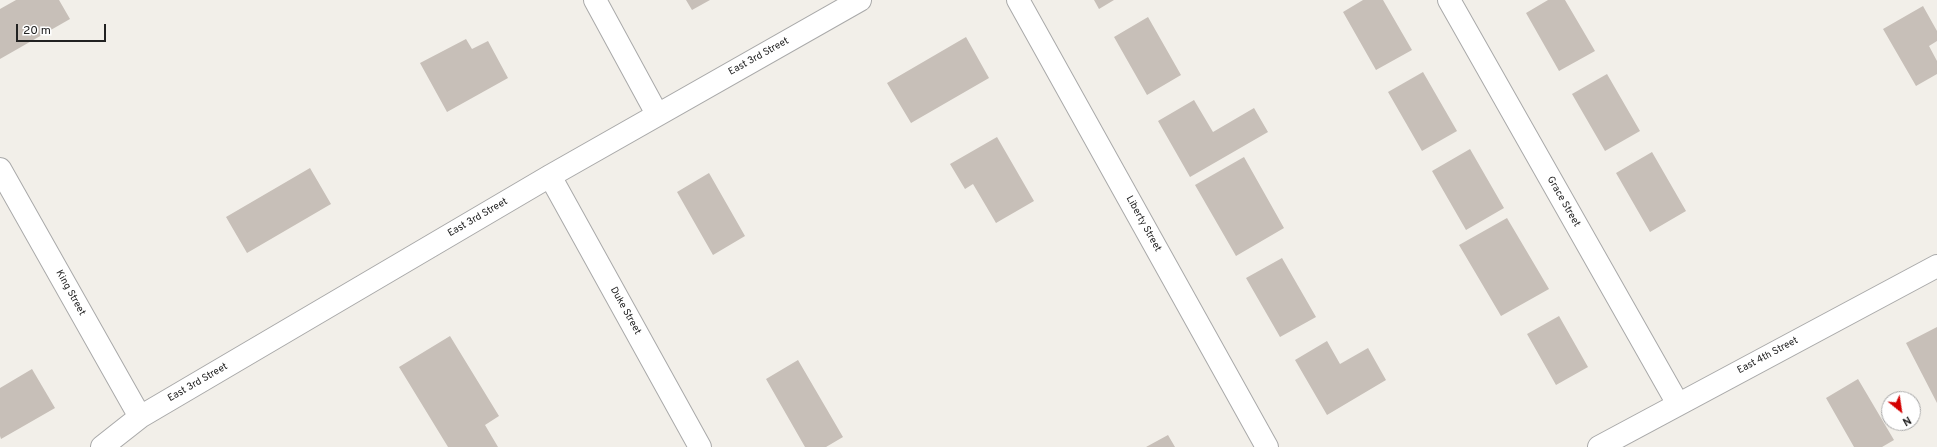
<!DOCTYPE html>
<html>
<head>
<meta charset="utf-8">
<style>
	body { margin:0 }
	#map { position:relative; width:1937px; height:447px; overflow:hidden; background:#f2efe9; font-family:Overpass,sans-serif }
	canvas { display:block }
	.north { position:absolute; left:1881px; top:391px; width:40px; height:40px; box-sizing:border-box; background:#fff; border:1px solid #a7a7a7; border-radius:50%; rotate:150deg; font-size:11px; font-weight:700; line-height:16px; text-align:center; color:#222 }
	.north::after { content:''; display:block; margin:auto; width:14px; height:18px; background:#d40000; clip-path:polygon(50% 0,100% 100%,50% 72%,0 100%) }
	.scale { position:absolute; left:16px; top:24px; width:90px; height:18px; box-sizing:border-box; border:2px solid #222; border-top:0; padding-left:5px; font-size:12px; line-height:14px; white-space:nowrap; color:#222; -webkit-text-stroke:3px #fff; paint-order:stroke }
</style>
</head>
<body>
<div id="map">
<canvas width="1937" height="447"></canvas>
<div class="north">N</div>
<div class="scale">20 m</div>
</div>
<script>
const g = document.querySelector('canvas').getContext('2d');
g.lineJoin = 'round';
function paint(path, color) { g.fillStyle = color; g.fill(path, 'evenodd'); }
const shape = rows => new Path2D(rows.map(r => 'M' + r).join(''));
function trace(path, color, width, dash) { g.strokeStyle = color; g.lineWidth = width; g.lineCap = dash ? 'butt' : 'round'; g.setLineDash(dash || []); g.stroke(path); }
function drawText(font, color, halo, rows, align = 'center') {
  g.font = font + ' Overpass,sans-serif'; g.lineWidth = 4; g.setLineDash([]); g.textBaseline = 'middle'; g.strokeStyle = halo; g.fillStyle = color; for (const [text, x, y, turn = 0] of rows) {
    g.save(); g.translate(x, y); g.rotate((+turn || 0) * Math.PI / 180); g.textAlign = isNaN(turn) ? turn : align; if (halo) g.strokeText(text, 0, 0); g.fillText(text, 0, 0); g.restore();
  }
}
paint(shape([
	[16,0,59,0,70,19,0,59,0,9],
	[686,0,710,0,692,10],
	[1094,0,1114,0,1099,9],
	[1363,0,1383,0,1412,50,1376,70,1343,12],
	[1548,0,1565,0,1595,51,1559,71,1526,13],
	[1923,6,1937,31,1937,41,1929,46,1937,61,1937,74,1916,86,1883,29],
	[1148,17,1181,75,1147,95,1114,37],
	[966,37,989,78,911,123,887,83],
	[466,39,472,49,488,41,508,78,447,112,420,63],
	[1423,72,1457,131,1422,151,1388,92],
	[1607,74,1640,131,1605,151,1572,94],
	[1194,100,1213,132,1254,108,1268,132,1190,177,1158,121],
	[997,137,1034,201,996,223,973,184,965,189,950,164],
	[1470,149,1504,208,1466,230,1432,171],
	[1652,152,1686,211,1650,232,1616,173],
	[1244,157,1284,228,1236,256,1195,185],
	[310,168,331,204,247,253,226,217],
	[709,173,745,236,713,255,677,192],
	[1507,218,1549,289,1501,316,1459,245],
	[1282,258,1316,317,1280,337,1246,278],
	[1559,316,1588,367,1556,385,1527,334],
	[1937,327,1937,403,1906,343],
	[450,336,499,416,485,425,498,447,448,447,399,367],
	[1327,341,1340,364,1368,348,1386,380,1327,415,1295,360],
	[798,360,843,437,826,447,805,447,766,379],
	[32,369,55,408,1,439,0,436,0,388],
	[1858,379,1894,440,1882,447,1854,447,1826,398],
	[1168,435,1175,447,1146,447]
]), '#c7bfb8');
const minor = shape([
	[595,0,657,114],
	[1018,0,1267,447],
	[1449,0,1678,404],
	[0,169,140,417],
	[550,176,700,447],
	[102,447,140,417,550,176,860,0],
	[1599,447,1937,266]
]);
trace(minor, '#a9a9a9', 24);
trace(minor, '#fff', 22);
drawText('10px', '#222', '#fff', [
	["East 3rd Street",759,57,-29],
	["Grace Street",1563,202,60],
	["East 3rd Street",478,218,-30],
	["Liberty Street",1143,224,61],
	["King Street",70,293,61],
	["Duke Street",625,311,61],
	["East 4th Street",1768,356,-28],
	["East 3rd Street",198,383,-30]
]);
</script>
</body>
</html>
